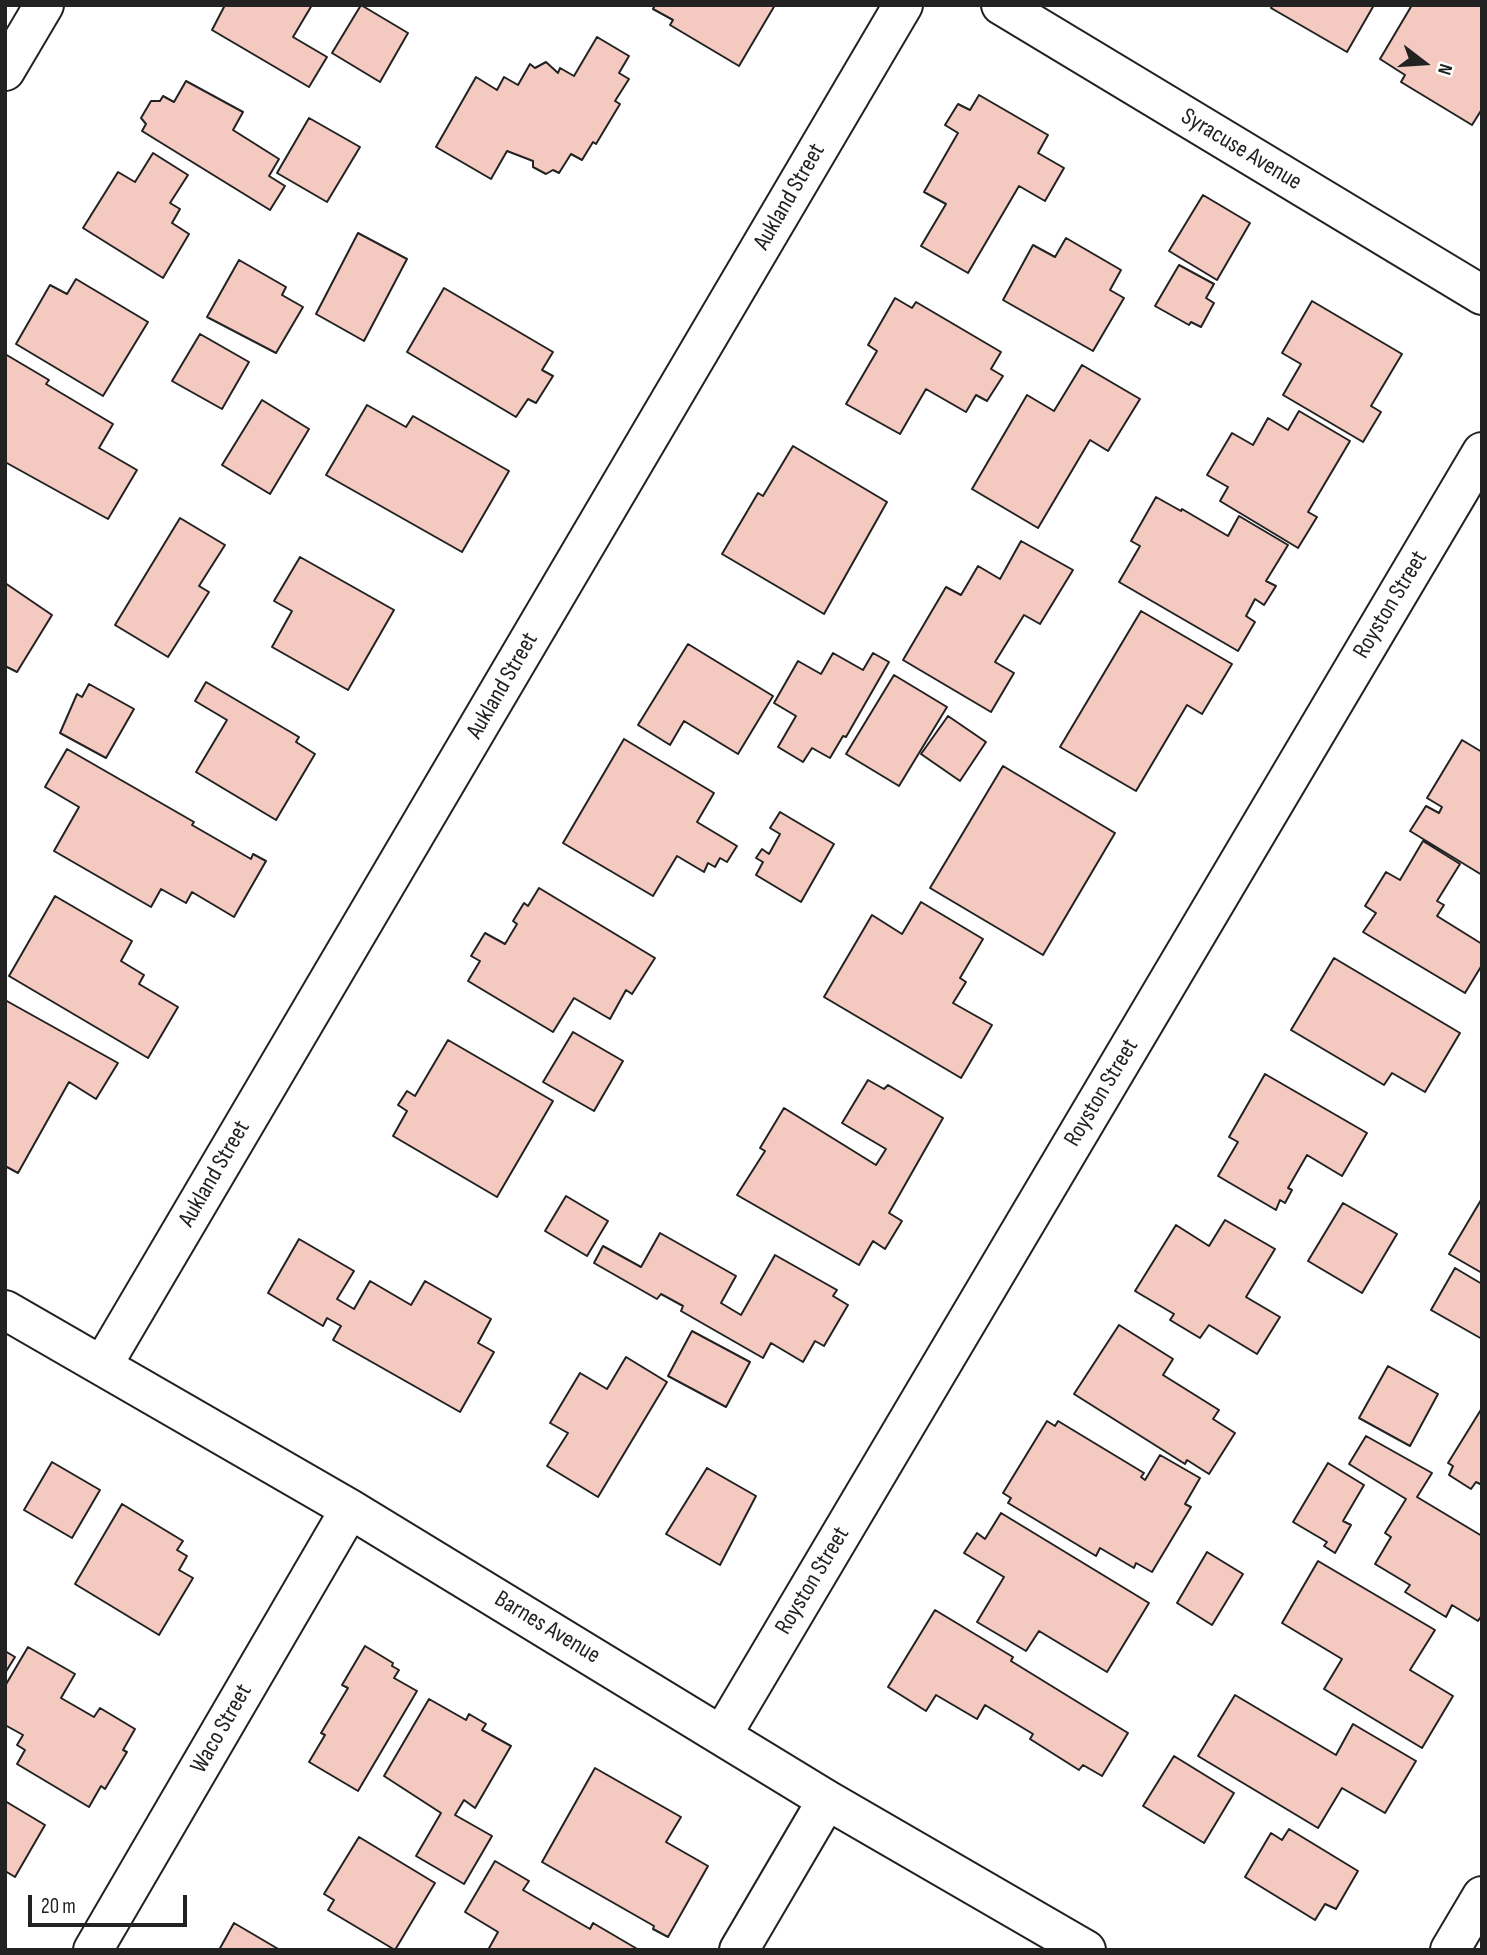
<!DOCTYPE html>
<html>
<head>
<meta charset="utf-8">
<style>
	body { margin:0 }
	#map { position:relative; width:1487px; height:1955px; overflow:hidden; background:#fff; font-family:"Sofia Sans Condensed",sans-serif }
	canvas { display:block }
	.frame { position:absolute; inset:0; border:7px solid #222; pointer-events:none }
	.north { position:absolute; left:1389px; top:28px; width:70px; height:70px; -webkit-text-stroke:5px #fff; paint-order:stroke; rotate:107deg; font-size:19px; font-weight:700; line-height:28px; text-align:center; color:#222 }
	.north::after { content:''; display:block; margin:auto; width:24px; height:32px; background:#222; clip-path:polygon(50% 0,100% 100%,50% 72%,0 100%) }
	.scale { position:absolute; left:28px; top:1895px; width:159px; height:32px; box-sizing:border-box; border:4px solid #222; border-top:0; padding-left:9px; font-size:21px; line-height:24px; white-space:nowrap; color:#222; -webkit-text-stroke:5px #fff; paint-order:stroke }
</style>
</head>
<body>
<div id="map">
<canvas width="1487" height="1955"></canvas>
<div class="frame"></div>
<div class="north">N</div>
<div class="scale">20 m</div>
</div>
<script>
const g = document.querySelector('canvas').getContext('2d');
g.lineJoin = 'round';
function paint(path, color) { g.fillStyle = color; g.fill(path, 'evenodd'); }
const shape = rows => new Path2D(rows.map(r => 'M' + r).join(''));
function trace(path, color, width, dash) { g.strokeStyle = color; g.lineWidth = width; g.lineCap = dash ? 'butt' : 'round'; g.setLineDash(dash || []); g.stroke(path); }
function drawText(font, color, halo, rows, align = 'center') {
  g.font = font + ' "Sofia Sans Condensed",sans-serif'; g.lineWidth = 5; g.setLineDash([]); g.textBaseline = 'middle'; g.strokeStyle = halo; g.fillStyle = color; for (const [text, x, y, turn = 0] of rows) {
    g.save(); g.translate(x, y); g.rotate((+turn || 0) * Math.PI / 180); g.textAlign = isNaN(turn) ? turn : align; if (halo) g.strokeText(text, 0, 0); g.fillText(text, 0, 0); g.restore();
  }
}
const building = shape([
	[225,5,312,5,293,37,327,57,309,87,212,30,225,5],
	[361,5,408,33,380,82,332,53,361,5],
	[655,5,775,5,739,66,670,25,673,20,653,9,655,5],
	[1273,5,1374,5,1347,52,1271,8,1273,5],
	[1412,5,1482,5,1482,109,1472,125,1401,82,1405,75,1380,59,1412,5],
	[597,37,629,56,619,73,629,79,615,101,620,104,596,144,593,142,582,160,571,154,559,173,553,170,546,174,533,167,533,161,507,151,491,179,436,147,476,77,497,90,504,77,518,85,530,64,535,68,546,62,558,73,560,68,574,76,597,37],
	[186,81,243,112,233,130,279,159,269,176,285,186,270,210,142,131,146,124,141,118,151,101,160,101,163,96,174,102,186,81],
	[979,95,1048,135,1038,153,1064,168,1045,201,1019,186,968,273,921,246,946,204,924,192,958,133,945,125,958,104,970,110,979,95],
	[309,118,360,147,327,202,277,173,309,118],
	[153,153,188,175,170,203,180,209,172,223,189,234,163,278,83,228,118,172,135,182,153,153],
	[1203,195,1250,223,1217,280,1169,251,1203,195],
	[358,233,407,259,364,341,316,314,358,233],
	[1066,238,1121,270,1110,290,1124,298,1093,351,1003,300,1033,245,1055,257,1066,238],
	[239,260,286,287,282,295,303,307,276,353,207,317,239,260],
	[1179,265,1214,284,1206,298,1214,303,1201,327,1191,322,1189,325,1155,306,1179,265],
	[76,279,148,322,103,396,16,344,50,285,67,294,76,279],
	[444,288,553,352,542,370,553,376,536,403,528,399,516,417,407,352,444,288],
	[895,298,912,308,916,302,1001,352,991,369,1003,376,987,401,976,395,966,412,926,389,900,434,846,404,877,351,868,345,895,298],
	[1312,301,1402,354,1371,406,1381,412,1363,442,1283,395,1301,364,1282,353,1312,301],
	[200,334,249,362,222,409,172,381,200,334],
	[5,354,49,380,46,384,113,424,99,448,137,470,108,519,5,462,5,354],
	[1082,365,1140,399,1108,451,1090,440,1038,528,972,489,1027,395,1054,411,1082,365],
	[262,400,309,429,270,494,222,465,262,400],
	[367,405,406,427,413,416,509,471,462,552,326,475,367,405],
	[1299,411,1350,441,1308,512,1317,517,1298,548,1220,501,1228,487,1207,475,1232,433,1253,445,1268,418,1288,430,1299,411],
	[793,446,887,502,824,614,722,554,758,493,763,496,793,446],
	[1156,497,1181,511,1182,509,1228,536,1239,516,1288,545,1266,581,1276,586,1264,605,1255,599,1246,616,1255,622,1238,651,1119,582,1140,546,1131,541,1156,497],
	[180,518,225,545,199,586,209,592,168,657,115,625,180,518],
	[1021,541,1073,570,1040,624,1024,615,995,662,1014,673,991,712,903,660,946,587,961,595,978,566,1000,579,1021,541],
	[300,557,394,610,348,690,272,647,292,611,274,601,300,557],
	[5,583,52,615,17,672,5,666,5,583],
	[1141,611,1232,664,1202,714,1187,705,1136,791,1060,747,1141,611],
	[688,644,773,696,738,754,684,721,670,745,638,725,688,644],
	[833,653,863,670,873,653,889,662,846,737,843,736,830,758,812,748,803,762,778,747,796,716,774,703,798,661,821,674,833,653],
	[894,675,947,707,899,786,846,754,894,675],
	[206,682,299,737,296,742,315,754,276,820,196,772,227,720,195,701,206,682],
	[89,684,134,709,106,758,60,733,77,694,82,697,89,684],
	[948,716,986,742,960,781,921,754,948,716],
	[624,739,714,793,697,822,737,846,727,862,720,858,715,867,708,863,704,872,677,856,653,896,563,843,624,739],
	[1462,740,1482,752,1482,875,1410,831,1426,806,1439,813,1442,807,1427,798,1462,740],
	[67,749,194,822,192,825,251,859,253,854,266,861,234,917,192,892,186,903,161,889,151,907,54,851,79,807,45,787,67,749],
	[1003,766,1115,833,1043,955,930,888,1003,766],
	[780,812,834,844,801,902,756,875,763,862,756,858,762,849,769,854,780,834,770,828,780,812],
	[1423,841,1460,864,1437,901,1444,905,1437,916,1482,944,1482,965,1465,993,1363,932,1376,913,1365,906,1386,872,1400,880,1423,841],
	[539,888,655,958,632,994,626,990,610,1019,574,998,553,1032,468,981,480,961,471,956,485,933,505,944,517,924,513,921,524,903,528,906,539,888],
	[55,896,132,941,121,961,144,975,139,984,178,1007,148,1058,9,976,55,896],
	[921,902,983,939,960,978,966,982,953,1003,992,1025,961,1078,824,997,872,915,902,934,921,902],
	[1334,958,1460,1033,1425,1092,1392,1073,1384,1085,1291,1030,1334,958],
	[5,1000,118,1063,96,1099,69,1082,18,1173,5,1166,5,1000],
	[573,1032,623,1061,594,1111,543,1082,573,1032],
	[448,1040,553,1101,497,1197,393,1136,407,1111,398,1105,407,1091,415,1096,448,1040],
	[1265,1074,1367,1133,1342,1176,1307,1155,1288,1188,1292,1190,1285,1203,1280,1200,1276,1210,1218,1176,1238,1142,1229,1137,1265,1074],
	[868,1080,884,1089,888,1085,943,1118,889,1213,902,1221,885,1249,873,1241,859,1265,737,1195,765,1151,760,1148,784,1108,876,1165,886,1149,842,1123,868,1080],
	[566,1196,608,1221,587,1256,545,1231,566,1196],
	[1481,1200,1482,1201,1482,1273,1449,1254,1481,1200],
	[1343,1203,1397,1234,1362,1293,1308,1261,1343,1203],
	[1225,1220,1275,1249,1246,1297,1280,1317,1257,1354,1209,1325,1200,1338,1170,1320,1174,1314,1135,1291,1176,1225,1209,1246,1225,1220],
	[660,1233,736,1276,721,1303,741,1315,775,1255,837,1290,833,1296,848,1305,824,1346,815,1341,803,1362,771,1343,763,1358,681,1311,683,1306,661,1294,657,1299,594,1263,603,1246,641,1267,660,1233],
	[299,1239,354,1271,337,1299,354,1309,370,1281,411,1305,425,1281,491,1319,478,1343,494,1352,460,1412,333,1340,341,1326,327,1318,323,1326,268,1293,299,1239],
	[1455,1268,1482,1284,1482,1339,1431,1310,1455,1268],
	[1119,1325,1173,1359,1163,1375,1219,1410,1213,1419,1235,1433,1209,1474,1187,1460,1185,1464,1074,1394,1119,1325],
	[692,1331,750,1362,726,1407,668,1376,692,1331],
	[626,1357,667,1382,598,1497,547,1466,568,1433,550,1423,580,1373,607,1389,626,1357],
	[1388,1366,1438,1394,1410,1446,1359,1418,1388,1366],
	[1482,1408,1482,1485,1476,1482,1471,1489,1449,1475,1453,1466,1448,1463,1482,1408],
	[1047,1421,1055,1426,1058,1421,1144,1473,1141,1477,1145,1480,1160,1455,1200,1478,1185,1504,1191,1507,1152,1572,1136,1563,1134,1568,1100,1548,1096,1556,1008,1503,1011,1498,1003,1493,1047,1421],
	[1366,1436,1432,1473,1417,1497,1482,1536,1482,1615,1478,1621,1452,1605,1446,1617,1405,1592,1410,1585,1375,1564,1391,1537,1385,1533,1406,1499,1349,1464,1366,1436],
	[52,1462,100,1490,72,1538,24,1510,52,1462],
	[1328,1463,1364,1485,1343,1521,1351,1525,1335,1553,1324,1546,1327,1542,1293,1522,1328,1463],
	[707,1468,756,1496,720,1565,666,1534,707,1468],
	[122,1504,183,1541,177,1550,187,1556,179,1570,193,1578,159,1635,75,1584,122,1504],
	[1001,1513,1149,1603,1107,1672,1039,1631,1026,1651,977,1622,1004,1577,964,1553,977,1533,985,1539,1001,1513],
	[1207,1552,1243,1574,1212,1625,1177,1603,1207,1552],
	[1318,1561,1435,1630,1410,1670,1453,1696,1422,1748,1324,1689,1342,1659,1282,1623,1318,1561],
	[935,1610,1013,1657,1011,1661,1128,1733,1102,1776,1083,1765,1079,1770,1030,1739,1033,1734,985,1705,977,1719,936,1695,926,1711,888,1687,935,1610],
	[365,1646,393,1663,392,1666,399,1670,394,1678,417,1691,358,1791,309,1762,325,1735,321,1733,348,1688,342,1685,365,1646],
	[28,1647,75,1674,61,1698,94,1717,100,1708,135,1729,123,1750,127,1752,105,1789,101,1786,89,1807,17,1764,25,1750,17,1745,23,1735,5,1725,5,1686,28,1647],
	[5,1651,15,1657,5,1673,5,1651],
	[1235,1695,1336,1755,1353,1724,1416,1761,1385,1813,1342,1788,1318,1828,1198,1756,1235,1695],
	[429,1699,466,1720,469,1714,486,1724,482,1730,511,1746,475,1808,464,1800,455,1815,492,1836,464,1884,416,1856,441,1813,384,1776,429,1699],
	[1174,1756,1234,1793,1204,1843,1143,1806,1174,1756],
	[595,1768,681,1817,666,1842,708,1866,668,1937,653,1929,654,1926,542,1862,595,1768],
	[5,1801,45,1825,15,1877,5,1871,5,1801],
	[1289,1829,1358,1871,1336,1909,1325,1904,1315,1920,1245,1877,1271,1833,1282,1840,1289,1829],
	[359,1837,435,1883,395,1950,328,1910,334,1900,324,1894,359,1837],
	[495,1861,529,1881,523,1890,590,1929,593,1923,639,1950,488,1950,498,1932,465,1912,495,1861],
	[234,1923,280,1950,219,1950,234,1923]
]);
paint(building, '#f3c9c0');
trace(building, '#222', 2);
const street = shape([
	[1001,5,1482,295],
	[5,71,44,5],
	[5,1310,350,1509,827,1800,1086,1950],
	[102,1366,903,5],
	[722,1735,1482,452],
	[93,1950,350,1509],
	[739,1950,827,1800],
	[1450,1950,1482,1896]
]);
trace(street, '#222', 42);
trace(street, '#fff', 38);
drawText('24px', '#222', '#fff', [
	["Syracuse Avenue",1241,150,31],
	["Aukland Street",790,197,-60],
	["Royston Street",1391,605,-59],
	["Aukland Street",503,686,-60],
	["Royston Street",1102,1093,-59],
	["Aukland Street",215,1174,-60],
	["Royston Street",813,1581,-59],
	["Barnes Avenue",547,1628,31],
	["Waco Street",222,1729,-60]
]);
</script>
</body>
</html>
